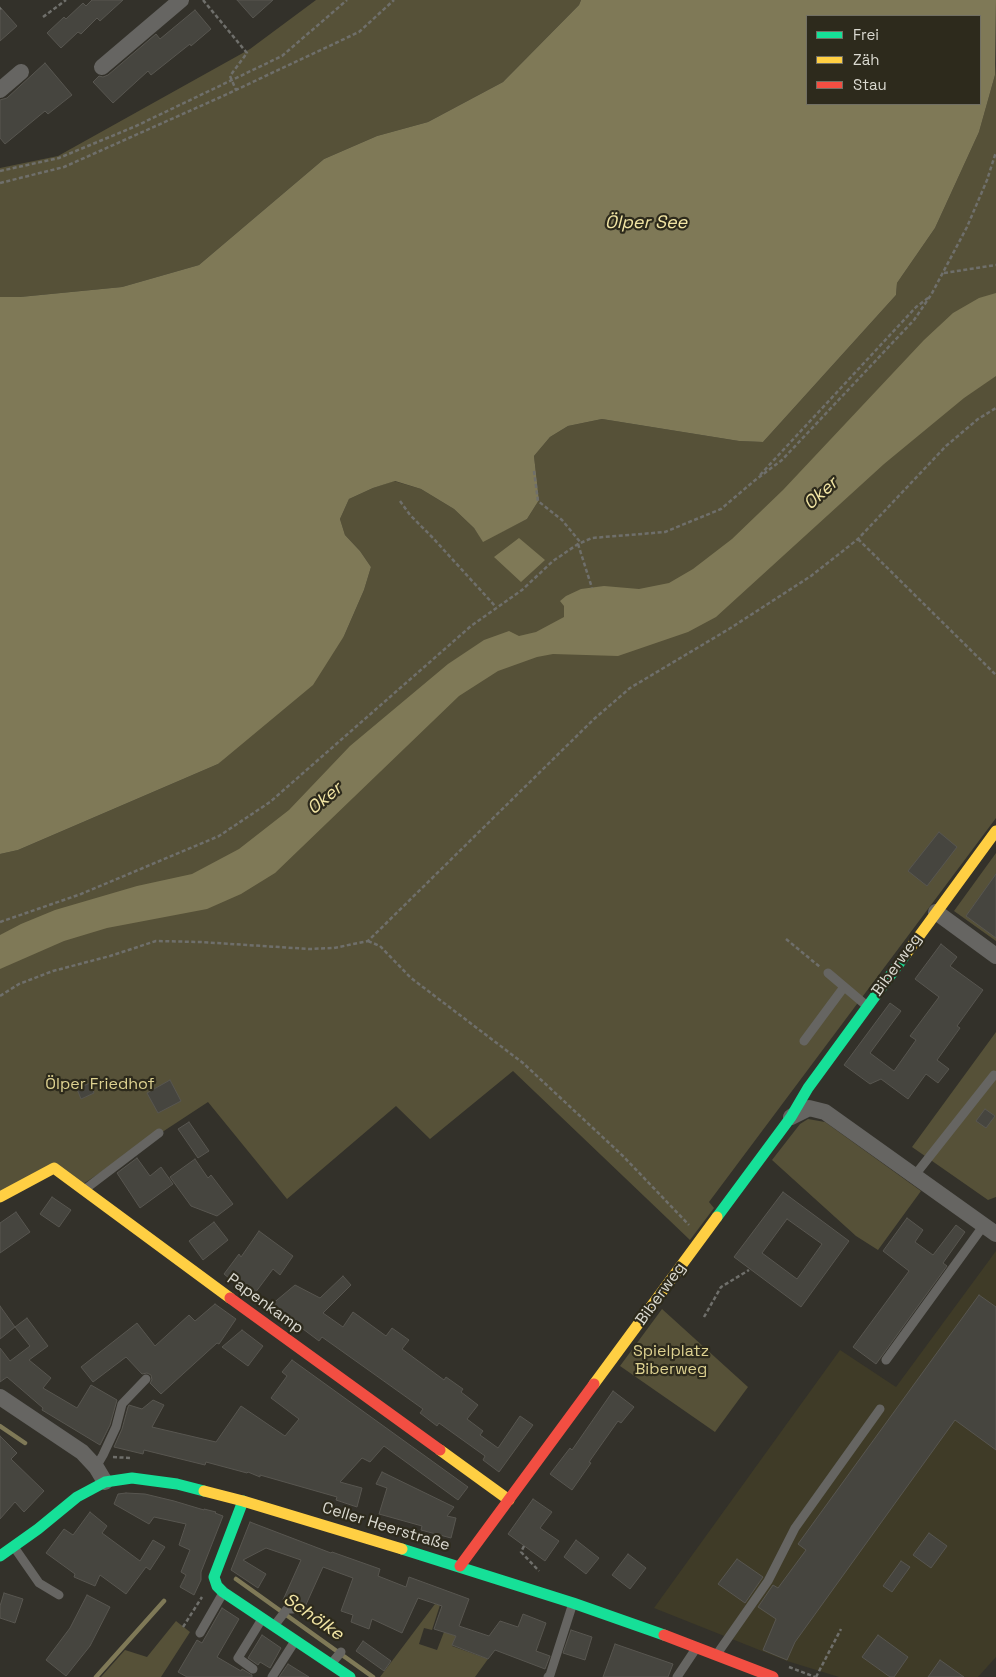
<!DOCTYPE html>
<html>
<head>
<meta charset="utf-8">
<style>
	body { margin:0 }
	#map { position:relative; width:996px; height:1677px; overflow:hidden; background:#33312a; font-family:"Space Grotesk",sans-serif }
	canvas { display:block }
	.legend { position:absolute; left:806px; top:15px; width:175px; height:90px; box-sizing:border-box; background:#2d2a1c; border:1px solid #727064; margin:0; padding:6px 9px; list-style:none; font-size:15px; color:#dad9d0 }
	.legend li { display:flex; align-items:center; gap:10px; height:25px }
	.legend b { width:25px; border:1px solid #727064 }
</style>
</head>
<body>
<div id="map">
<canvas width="996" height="1677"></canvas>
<ul class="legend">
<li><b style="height:6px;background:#16e098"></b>Frei</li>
<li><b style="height:6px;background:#ffcf43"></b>Zäh</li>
<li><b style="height:6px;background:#f24e42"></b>Stau</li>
</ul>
</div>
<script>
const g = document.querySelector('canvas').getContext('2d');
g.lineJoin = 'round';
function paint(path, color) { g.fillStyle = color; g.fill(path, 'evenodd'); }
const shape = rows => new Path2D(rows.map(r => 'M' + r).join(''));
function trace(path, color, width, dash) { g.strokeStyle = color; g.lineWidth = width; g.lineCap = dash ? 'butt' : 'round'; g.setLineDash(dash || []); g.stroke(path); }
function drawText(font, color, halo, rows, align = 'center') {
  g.font = font + ' "Space Grotesk",sans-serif'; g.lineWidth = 4.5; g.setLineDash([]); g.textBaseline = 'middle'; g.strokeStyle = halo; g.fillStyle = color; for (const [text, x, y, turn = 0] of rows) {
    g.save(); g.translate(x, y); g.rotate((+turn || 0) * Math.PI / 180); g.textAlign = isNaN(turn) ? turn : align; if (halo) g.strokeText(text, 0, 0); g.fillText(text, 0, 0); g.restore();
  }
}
paint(shape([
	[996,1251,996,1657,978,1677,839,1677,787,1661,654,1608,840,1350,896,1387]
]), '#3f3b27');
paint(shape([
	[316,0,581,0,579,5,503,82,428,122,377,136,324,159,199,265,122,287,20,297,0,297,0,168,58,156,250,49],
	[996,64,996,818,709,1202,714,1208,690,1240,513,1071,430,1139,396,1106,287,1199,208,1102,80,1186,54,1167,0,1196,0,854,18,850,218,764,344,636,364,590,371,567,360,551,345,535,340,519,349,499,373,488,394,481,421,489,454,509,474,528,483,541,527,519,539,500,534,456,550,437,568,426,602,419,739,441,763,442,896,295,897,283,935,228,979,132,995,75],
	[996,853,996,941,954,911],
	[996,1032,996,1197,988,1200,912,1147],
	[808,1119,825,1122,921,1191,878,1250,856,1236,772,1160,800,1124],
	[662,1309,748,1387,715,1432,620,1366],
	[435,1604,440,1605,432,1630,424,1628,419,1644,437,1650,444,1632,456,1636,452,1646,488,1659,475,1677,380,1677],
	[176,1621,190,1632,161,1677,101,1677,125,1650,147,1657]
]), '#565138');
paint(shape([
	[581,0,996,0,995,75,979,132,935,228,897,283,896,295,763,442,739,441,602,419,568,426,550,437,534,456,539,500,527,519,483,542,474,528,454,509,421,489,395,481,373,488,349,499,340,519,345,535,360,551,371,567,364,590,344,636,313,685,218,764,18,850,0,854,0,297,20,297,122,287,199,265,324,159,377,136,428,122,503,82,579,5],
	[807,16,980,16,980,104,807,104],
	[996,293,996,376,964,398,884,464,716,617,688,632,618,656,553,654,537,657,498,671,459,696,275,873,241,894,207,909,107,928,64,941,0,969,0,935,21,924,55,910,137,886,192,874,239,849,289,810,350,746,448,664,484,640,509,631,519,636,536,632,564,617,564,606,560,601,566,596,581,589,604,586,639,589,669,583,693,569,732,539,783,490,924,340,953,313,979,298],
	[519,538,545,560,521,582,494,557]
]), '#7f7957');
trace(shape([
	[0,1426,25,1443],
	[236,1579,373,1677],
	[96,1677,164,1601]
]), '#7f7957', 4.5);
const building = shape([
	[92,0,123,0,100,21,97,18,81,34,78,32,61,48,47,33,64,17,66,19,83,3,86,6,92,0],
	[237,0,273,0,253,18,237,0],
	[0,7,17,26,0,41,0,7],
	[195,10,211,29,191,46,190,44,151,75,148,71,113,103,93,82,99,76,103,77,108,75,156,34,160,39,195,10],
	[45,63,72,95,48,114,45,111,5,144,0,138,0,100,7,98,45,63],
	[939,832,957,847,927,886,908,871,939,832],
	[996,874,996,938,966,916,996,874],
	[941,944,957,957,950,966,983,990,957,1026,960,1028,937,1060,949,1069,938,1083,926,1074,908,1099,881,1079,870,1084,844,1065,890,1003,901,1011,870,1053,894,1071,916,1040,910,1036,939,997,915,979,941,944],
	[170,1080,181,1101,158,1113,147,1093,170,1080],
	[90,1083,94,1093,81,1099,77,1089,90,1083],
	[985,1109,995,1116,986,1128,976,1121,985,1109],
	[189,1122,209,1151,198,1158,178,1129,189,1122],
	[137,1158,150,1176,161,1167,173,1184,140,1208,117,1173,137,1158],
	[195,1159,208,1178,211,1175,233,1204,217,1216,191,1206,170,1177,195,1159],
	[783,1192,849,1241,801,1307,734,1257,783,1192],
	[787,1219,822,1244,797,1279,762,1253,787,1219],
	[52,1197,71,1210,59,1227,40,1214,52,1197],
	[16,1212,30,1232,0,1253,0,1223,16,1212],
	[907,1218,923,1230,915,1242,933,1255,956,1225,965,1232,943,1263,947,1266,876,1364,853,1347,909,1271,883,1251,907,1218],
	[214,1222,228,1240,203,1260,189,1241,214,1222],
	[259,1231,293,1256,280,1275,273,1269,252,1297,224,1274,239,1254,241,1257,259,1231],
	[343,1276,351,1285,323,1313,343,1327,353,1312,386,1336,392,1328,409,1340,402,1349,444,1380,446,1377,463,1389,461,1392,478,1405,467,1419,483,1431,480,1435,498,1448,520,1416,533,1425,499,1472,483,1460,485,1456,439,1423,437,1426,420,1413,423,1409,374,1374,322,1337,319,1341,271,1305,295,1285,320,1298,343,1276],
	[979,1295,996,1307,996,1450,955,1420,795,1642,787,1660,763,1650,776,1619,758,1607,773,1585,778,1588,806,1550,798,1544,979,1295],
	[215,1304,236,1319,219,1344,217,1343,161,1394,150,1383,152,1380,151,1375,147,1373,142,1374,126,1357,93,1382,81,1367,137,1323,155,1346,189,1315,195,1321,215,1304],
	[0,1306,15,1327,0,1339,0,1306],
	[27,1318,48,1346,29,1360,51,1378,43,1388,77,1408,91,1385,117,1400,110,1425,100,1445,42,1410,43,1408,7,1377,0,1382,0,1348,10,1361,30,1346,15,1327,27,1318],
	[242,1330,263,1346,248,1366,222,1347,242,1330],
	[292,1360,468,1487,458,1500,384,1446,370,1462,362,1458,340,1482,362,1488,357,1507,336,1500,337,1497,260,1475,260,1477,248,1472,247,1473,206,1462,205,1465,144,1450,143,1454,114,1447,122,1429,128,1407,129,1405,142,1409,153,1400,164,1405,152,1427,216,1442,241,1406,285,1436,299,1419,271,1398,287,1376,282,1372,292,1360],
	[613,1391,634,1407,621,1423,618,1421,589,1462,591,1463,572,1490,550,1474,570,1448,572,1450,613,1391],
	[0,1436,17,1453,11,1459,44,1491,24,1512,15,1502,0,1519,0,1436],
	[382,1472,454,1507,447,1516,456,1518,451,1538,421,1530,422,1526,379,1514,387,1488,376,1484,382,1472],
	[126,1493,145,1494,174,1501,204,1510,204,1509,216,1512,215,1513,223,1516,201,1572,201,1580,194,1595,180,1587,186,1575,181,1572,190,1550,179,1545,186,1524,154,1517,149,1524,114,1504,118,1494,126,1493],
	[533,1499,552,1512,540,1528,559,1541,545,1561,508,1534,533,1499],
	[90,1512,107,1526,102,1533,140,1561,153,1540,165,1547,150,1570,146,1567,126,1594,100,1575,95,1586,74,1577,75,1574,46,1553,64,1529,73,1535,90,1512],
	[250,1522,331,1553,332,1552,380,1569,378,1576,406,1587,409,1577,469,1599,459,1626,489,1636,500,1621,518,1627,523,1614,546,1623,536,1651,550,1656,545,1669,495,1650,488,1659,452,1645,456,1636,434,1629,442,1606,418,1598,402,1633,372,1619,369,1629,351,1622,353,1615,341,1611,353,1578,323,1567,304,1609,296,1603,283,1600,301,1560,266,1548,243,1560,266,1574,258,1588,231,1570,250,1522],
	[929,1533,947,1546,931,1568,913,1555,929,1533],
	[576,1540,599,1558,586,1574,564,1557,576,1540],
	[628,1554,646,1568,630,1589,612,1575,628,1554],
	[737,1559,763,1577,745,1603,718,1584,737,1559],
	[901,1561,910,1567,892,1592,883,1586,901,1561],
	[4,1593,23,1599,15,1623,0,1618,0,1606,4,1593],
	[87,1595,110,1607,90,1646,66,1676,46,1660,70,1628,87,1595],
	[222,1608,239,1619,217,1657,241,1671,242,1669,252,1675,252,1677,187,1677,178,1672,197,1640,202,1643,222,1608],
	[571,1630,592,1637,585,1660,563,1653,571,1630],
	[262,1635,281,1648,270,1668,260,1662,258,1665,248,1658,262,1635],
	[878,1635,908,1657,894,1677,890,1677,862,1657,878,1635],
	[363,1641,391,1661,384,1671,356,1651,363,1641],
	[615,1644,673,1664,668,1677,603,1677,615,1644],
	[940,1660,964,1677,928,1677,940,1660],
	[288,1664,309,1677,279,1677,288,1664]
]);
paint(building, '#46453f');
trace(building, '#585650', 1);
trace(shape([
	[203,0,247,53,230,76,236,90],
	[0,9,1,8],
	[43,17,66,0],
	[0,171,59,158,136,126,282,56,347,0],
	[0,183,64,167,223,96,359,32,394,0],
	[944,273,996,265],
	[534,471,538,501,562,520,581,543],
	[760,475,916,307,928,298],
	[400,501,410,515,432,537,496,607],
	[858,539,996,675],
	[578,544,592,588],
	[0,922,81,894,219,836,270,802,471,626,522,590,553,561,578,544,592,538,665,532,721,509,754,481,782,460,914,320,931,295,967,227,987,180,996,152],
	[786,939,820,967],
	[368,941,380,946,411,978,523,1063,623,1156,689,1225],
	[0,996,19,984,53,971,110,956,156,941,200,942,309,949,334,948,368,941,594,719,630,688,729,629,811,576,858,539,946,446,978,419,996,408],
	[704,1317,721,1287,749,1270],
	[113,1457,130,1458],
	[524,1546,521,1552,539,1571],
	[183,1627,202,1597],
	[789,1667,815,1677],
	[816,1677,841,1629]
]), '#6f6f6b', 2.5, [4, 2.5]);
trace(shape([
	[828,973,867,1006],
	[804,1041,844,987],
	[915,1175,994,1075],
	[84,1190,159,1133],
	[886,1360,984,1225],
	[96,1467,103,1455,116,1427,122,1404,146,1379],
	[14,1547,39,1583,59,1595],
	[274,1626,287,1609,293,1609],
	[200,1633,223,1593],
	[717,1654,768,1581,795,1528,880,1409],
	[331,1664,341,1652],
	[253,1669,238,1658,262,1619],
	[272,1677,295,1641],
	[548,1677,550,1675,573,1603],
	[677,1677,697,1647]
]), '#666562', 9);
trace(shape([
	[102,67,181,0],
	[0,90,21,72],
	[936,912,996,956],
	[791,1117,809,1108,825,1112,996,1234],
	[0,1397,82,1452,96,1467,105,1482]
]), '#666562', 16);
trace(shape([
	[717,1217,791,1117,808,1088,906,954],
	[243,1501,214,1577,217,1586,223,1592,350,1677],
	[402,1549,573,1603,664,1635],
	[0,1556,38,1529,77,1497,105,1482,132,1478,177,1484,204,1491]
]), '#16e098', 11);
trace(shape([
	[906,954,996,831],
	[0,1197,54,1168,230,1298],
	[594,1384,717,1217],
	[440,1450,509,1500],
	[204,1491,243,1501,402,1549]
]), '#ffcf43', 11);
trace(shape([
	[230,1298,440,1450],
	[460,1566,594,1384],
	[664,1635,773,1677]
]), '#f24e42', 11);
drawText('16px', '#dad9d0', '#2d2a1c', [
	["Biberweg",897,965,-54],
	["Biberweg",661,1294,-54],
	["Papenkamp",265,1304,36],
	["Celler Heerstraße",386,1527,17]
]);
drawText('16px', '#ded291', '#2d2a1c', [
	["Ölper Friedhof",100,1085],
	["Spielplatz",671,1352],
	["Biberweg",671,1370]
]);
drawText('italic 18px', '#f2e5a4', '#2d2a1c', [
	["Ölper See",646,223],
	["Oker",821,494,-42],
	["Oker",325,799,-40],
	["Schölke",313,1617,35]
]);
</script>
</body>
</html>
